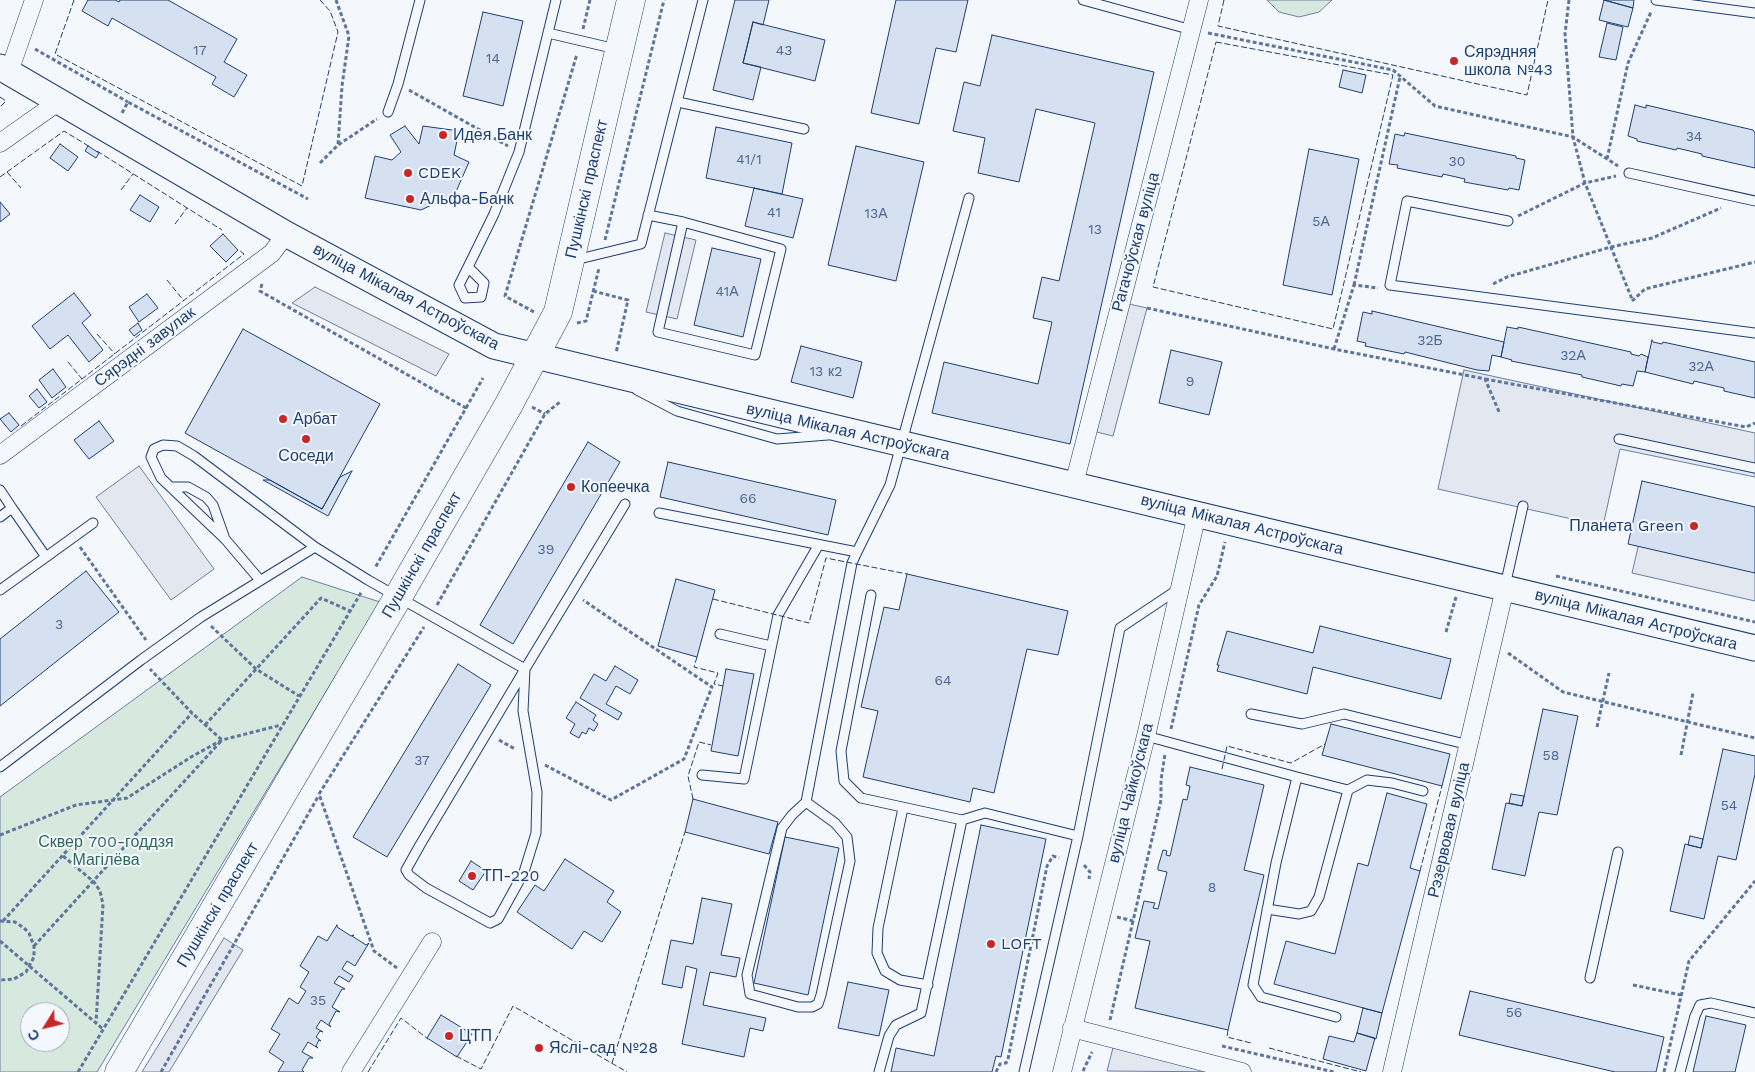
<!DOCTYPE html>
<html>
<head>
<meta charset="utf-8">
<style>
	body { margin:0 }
	#map { position:relative; width:1755px; height:1072px; overflow:hidden; background:#f4f7fb; font-family:"Work Sans",sans-serif }
	canvas { display:block }
	.north { position:absolute; left:20px; top:1002px; width:50px; height:50px; box-sizing:border-box; background:#f4f7fb; border:1px solid #9eadc5; border-radius:50%; rotate:234deg; font-size:14px; font-weight:700; line-height:20px; text-align:center; color:#1d3f73 }
	.north::after { content:''; display:block; margin:auto; width:18px; height:22px; background:#c62828; clip-path:polygon(50% 0,100% 100%,50% 72%,0 100%) }
</style>
</head>
<body>
<div id="map">
<canvas width="1755" height="1072"></canvas>
<div class="north">С</div>
</div>
<script>
const g = document.querySelector('canvas').getContext('2d');
g.lineJoin = 'round';
function paint(path, color) { g.fillStyle = color; g.fill(path, 'evenodd'); }
const shape = rows => new Path2D(rows.map(r => 'M' + r).join(''));
function trace(path, color, width, dash) { g.strokeStyle = color; g.lineWidth = width; g.lineCap = dash ? 'butt' : 'round'; g.setLineDash(dash || []); g.stroke(path); }
function drawText(font, color, halo, rows, align = 'center') {
  g.font = font + ' "Work Sans",sans-serif'; g.lineWidth = 4; g.setLineDash([]); g.textBaseline = 'middle'; g.strokeStyle = halo; g.fillStyle = color; for (const [text, x, y, turn = 0] of rows) {
    g.save(); g.translate(x, y); g.rotate((+turn || 0) * Math.PI / 180); g.textAlign = isNaN(turn) ? turn : align; if (halo) g.strokeText(text, 0, 0); g.fillText(text, 0, 0); g.restore();
  }
}
const green = shape([
	[1267,0,1332,0,1319,12,1299,17,1279,12,1267,0],
	[302,577,380,602,97,1072,0,1072,0,797,302,577],
	[30,1012,60,1012,60,1042,30,1042,30,1012]
]);
paint(green, '#d7e8df');
trace(green, '#687fa3', 1);
const parking = shape([
	[665,233,696,240,677,319,646,312,665,233],
	[315,287,449,354,436,376,292,303,315,287],
	[1120,302,1147,308,1113,436,1088,430,1120,302],
	[1464,370,1755,433,1755,477,1620,449,1603,526,1438,489,1464,370],
	[139,466,214,569,171,600,96,497,139,466],
	[1639,543,1755,569,1755,601,1632,573,1639,543],
	[224,938,243,950,169,1072,142,1072,224,938],
	[1115,1040,1234,1072,1107,1071,1115,1040]
]);
paint(parking, '#e3e8f0');
trace(parking, '#687fa3', 1);
const building = shape([
	[88,0,115,0,119,2,120,0,168,0,237,39,224,62,247,75,234,97,212,84,216,77,112,18,108,26,82,11,88,0],
	[735,0,769,0,763,25,753,22,743,63,761,67,753,100,713,90,735,0],
	[896,0,968,0,956,52,936,48,919,124,871,113,896,0],
	[1604,0,1634,0,1633,8,1604,0],
	[1604,0,1633,8,1628,27,1599,20,1604,0],
	[483,12,523,21,503,106,463,96,483,12],
	[753,22,825,40,815,81,743,63,753,22],
	[1607,23,1623,27,1616,60,1599,57,1607,23],
	[992,35,1154,72,1070,444,932,413,944,362,1038,384,1052,322,1033,318,1042,277,1059,281,1095,123,1036,109,1019,182,978,173,985,138,953,131,964,82,980,86,992,35],
	[1343,70,1366,75,1362,93,1339,87,1343,70],
	[1635,105,1646,108,1646,105,1753,130,1755,133,1755,168,1702,156,1702,154,1677,148,1676,150,1637,141,1637,139,1628,136,1635,105],
	[405,126,419,144,423,126,459,131,454,155,469,162,455,194,421,210,365,198,375,156,392,160,401,152,390,135,405,126],
	[716,127,792,143,782,194,706,178,716,127],
	[1405,133,1516,156,1516,158,1525,160,1519,190,1509,188,1508,190,1464,182,1465,179,1443,174,1442,177,1397,168,1398,165,1389,164,1395,134,1404,136,1405,133],
	[60,144,78,157,68,171,50,158,60,144],
	[88,146,99,153,96,158,85,151,88,146],
	[856,146,924,162,896,281,828,265,856,146],
	[1309,149,1359,159,1332,295,1283,285,1309,149],
	[754,188,803,199,793,238,745,226,754,188],
	[140,195,159,207,150,222,130,210,140,195],
	[0,202,10,214,0,222,0,202],
	[223,234,238,250,226,262,210,246,223,234],
	[712,248,761,259,743,337,694,325,712,248],
	[74,293,91,315,82,323,103,350,89,362,68,335,50,349,32,326,74,293],
	[147,294,158,308,139,322,129,307,147,294],
	[1372,311,1504,342,1501,357,1492,355,1489,371,1477,370,1405,352,1404,354,1365,346,1366,343,1357,341,1363,312,1372,314,1372,311],
	[138,323,142,330,134,336,129,330,138,323],
	[1507,327,1518,329,1518,327,1631,352,1631,354,1639,356,1641,354,1648,357,1645,372,1637,371,1633,386,1622,384,1621,386,1582,377,1582,375,1511,361,1512,360,1501,357,1507,327],
	[243,329,380,404,322,509,185,433,243,329],
	[1652,340,1653,342,1662,344,1663,342,1755,362,1755,398,1724,391,1724,388,1694,381,1693,384,1645,372,1652,340],
	[801,346,862,362,853,398,791,382,801,346],
	[1171,350,1222,362,1209,415,1159,403,1171,350],
	[53,369,66,387,52,398,39,380,53,369],
	[37,389,47,402,39,408,29,396,37,389],
	[9,413,19,425,11,432,0,419,9,413],
	[99,421,114,441,89,459,74,440,99,421],
	[588,442,620,462,513,644,480,625,588,442],
	[668,462,836,500,828,535,660,497,668,462],
	[352,471,328,516,263,480,270,480,322,509,340,477,352,471],
	[1642,481,1755,507,1755,573,1628,544,1642,481],
	[86,571,119,612,0,706,0,639,86,571],
	[907,574,1068,611,1058,655,1027,649,994,793,973,788,970,802,863,777,878,711,861,707,884,607,899,610,907,574],
	[676,579,715,590,697,657,658,646,676,579],
	[1320,626,1451,659,1441,699,1313,667,1307,694,1217,671,1219,665,1217,665,1227,631,1313,653,1320,626],
	[458,664,491,685,387,857,353,837,458,664],
	[615,666,638,680,630,694,616,686,606,704,622,713,618,720,580,698,594,674,606,681,615,666],
	[726,669,754,674,738,756,711,751,726,669],
	[576,702,596,715,593,720,598,724,594,731,589,728,586,734,582,732,579,738,570,733,575,724,566,718,576,702],
	[1543,709,1578,716,1557,815,1539,812,1525,876,1492,869,1506,803,1522,806,1543,709],
	[1331,724,1450,754,1442,786,1322,755,1331,724],
	[1723,749,1755,756,1755,774,1736,860,1718,856,1704,919,1670,911,1685,844,1701,848,1723,749],
	[1190,767,1264,785,1244,870,1264,875,1228,1030,1135,1008,1150,941,1135,938,1144,901,1155,903,1153,908,1158,909,1167,872,1158,870,1158,867,1163,850,1167,851,1166,855,1170,856,1183,799,1187,800,1190,786,1186,785,1190,767],
	[1387,793,1427,804,1410,868,1420,871,1382,1013,1274,984,1286,941,1335,954,1358,863,1368,866,1387,793],
	[1511,794,1524,796,1522,806,1509,803,1511,794],
	[693,799,778,822,769,854,685,832,693,799],
	[981,825,1046,839,1001,1057,996,1056,992,1072,891,1072,896,1048,934,1056,981,825],
	[1690,836,1703,839,1701,848,1688,845,1690,836],
	[785,837,839,848,808,995,754,983,785,837],
	[565,859,614,891,607,902,621,912,602,942,584,931,572,949,517,912,535,885,544,891,565,859],
	[471,861,486,871,473,890,459,881,471,861],
	[702,898,732,904,721,955,740,958,736,977,710,972,703,1005,766,1018,763,1031,750,1028,744,1057,682,1044,697,969,686,966,682,988,662,984,671,940,693,944,702,898],
	[337,925,337,927,351,936,354,935,352,936,366,945,369,943,355,966,347,961,342,969,353,976,349,982,339,976,334,983,345,989,342,989,332,1007,340,1012,336,1011,329,1024,331,1027,321,1020,316,1028,323,1032,320,1031,316,1037,321,1041,319,1040,316,1046,318,1048,308,1042,302,1052,313,1058,309,1058,302,1070,304,1072,278,1072,284,1062,269,1052,280,1034,271,1029,289,998,298,1004,306,991,300,987,309,972,300,966,318,936,327,941,337,925],
	[848,982,889,990,879,1036,838,1028,848,982],
	[1470,991,1664,1037,1656,1072,1615,1072,1459,1035,1470,991],
	[1363,1008,1382,1013,1376,1039,1357,1033,1363,1008],
	[441,1015,472,1034,457,1057,427,1038,441,1015],
	[1706,1016,1746,1025,1735,1072,1693,1072,1706,1016],
	[1357,1033,1375,1038,1366,1071,1323,1059,1329,1036,1354,1042,1357,1033]
]);
paint(building, '#d5e0f0');
trace(building, '#1d3f73', 1);
const service = shape([
	[1083,0,1192,30],
	[1656,0,1755,13],
	[548,33,616,49],
	[678,102,804,129],
	[388,112,398,84,420,0],
	[1629,173,1755,201],
	[648,215,683,222,781,249,755,355,658,332,683,222],
	[1508,221,1407,201,1390,285,1755,333],
	[575,260,641,244,703,0],
	[468,267,484,283,481,297,465,298,459,285,468,267,494,214,519,152,556,0],
	[637,390,677,411,777,439,828,435],
	[1619,439,1755,468],
	[171,487,188,487,206,497,213,505,224,536],
	[0,490,12,508,0,517],
	[659,513,857,552,890,485,969,198],
	[46,557,93,523],
	[259,579,225,539,161,478,151,457,154,449,163,445,177,446,194,456,315,547],
	[1505,586,1523,506],
	[0,590,46,557,12,508],
	[871,595,841,751,844,781,861,798,962,820,985,813,1078,836],
	[720,634,771,646],
	[525,669,523,711,537,792,536,833,524,872,498,919,490,923,426,888,409,875,406,870,420,845,525,669,625,504],
	[1251,714,1302,724,1344,714,1469,745],
	[1146,736,1297,777,1276,863,1253,985,1261,997,1336,1017],
	[0,767,141,660,201,617,315,547,368,580,525,669],
	[702,775,744,779,778,615,818,546],
	[1348,790,1367,780,1392,783,1423,791],
	[806,802,792,815,782,828,747,975,750,994,798,1007,812,1007,818,1004,821,995,850,861,847,837,835,823,806,802,852,563,857,552],
	[903,808,878,928,877,953,885,971,900,980,928,985],
	[1267,909,1299,914,1311,911,1319,897,1348,790,1297,777],
	[1590,978,1618,852],
	[879,1072,889,1036,896,1025,921,1013,962,820],
	[1024,1072,1078,836,1120,628,1180,588],
	[1680,1072,1695,1016,1700,1005,1711,1003,1755,1013]
]);
const minor = shape([
	[9,72,34,0],
	[0,143,61,100],
	[0,455,272,253,286,234],
	[1074,484,1199,0],
	[1072,1028,1242,1072],
	[351,1072,432,942],
	[1062,1072,1146,736,1197,514],
	[1392,1072,1505,588]
]);
const secondary = shape([
	[0,67,286,234,494,346,1755,648]
]);
const primary = shape([
	[119,1072,398,597,508,406,558,312,631,0]
]);
trace(service, '#1d3f73', 11);
trace(minor, '#1d3f73', 19);
trace(secondary, '#1d3f73', 27);
trace(primary, '#1d3f73', 29);
trace(shape([
	[336,0,349,36,342,86,338,145],
	[1569,0,1565,34,1573,137,1585,183,1632,299],
	[583,29,590,0],
	[1208,33,1393,70,1435,106,1573,137,1618,166],
	[35,49,128,102],
	[409,90,508,146],
	[122,113,128,102,308,199],
	[1607,159,1628,63,1651,12],
	[320,163,338,145,377,119],
	[1518,216,1585,183,1616,176],
	[605,240,664,0],
	[262,284,260,291,466,408,375,568],
	[1493,284,1507,277,1611,247,1652,238,1721,208],
	[1354,285,1400,77],
	[593,291,628,300,616,353],
	[1632,301,1645,289,1755,262],
	[1147,308,1334,349,1485,379,1500,414],
	[534,312,505,296,577,54],
	[577,323,586,321,599,268],
	[1334,349,1354,285,1378,288],
	[1485,379,1746,427,1755,423],
	[532,407,545,414],
	[466,408,483,378],
	[80,547,146,640],
	[1556,576,1755,622],
	[437,605,545,414,560,402],
	[211,626,256,669,299,696],
	[1446,632,1456,597],
	[1508,653,1563,692,1755,738],
	[205,725,321,598,350,611],
	[1597,727,1609,673],
	[1171,729,1199,605,1217,576,1225,542],
	[499,740,515,749],
	[1681,755,1693,693],
	[545,765,611,800,684,759,712,687,583,600],
	[0,835,76,805,127,798,191,757,222,740,281,725],
	[63,856,94,882,100,891,103,904,96,1023],
	[1084,865,1090,872,1089,879],
	[1117,917,1133,921,1161,800,1161,780,1165,754],
	[0,921,15,922,24,928,29,933,34,946,34,957,26,972,14,979,0,980],
	[3,921,192,713],
	[0,941,103,1029],
	[34,946,222,740,192,713,150,669],
	[397,968,374,951,319,794,424,627],
	[1633,985,1681,995],
	[1110,1020,1133,921],
	[1222,1046,1334,1072],
	[1083,1071,1092,1052],
	[78,1072,362,591],
	[161,1072,319,795],
	[996,1072,1000,1064,1006,1063,1008,1059,1047,866,1053,856,1059,858],
	[1664,1072,1689,961,1755,881]
]), '#5e769c', 3, [4, 2.5]);
trace(service, '#f4f7fb', 9);
trace(minor, '#f4f7fb', 18);
trace(secondary, '#f4f7fb', 25);
trace(primary, '#f4f7fb', 28);
trace(shape([
	[74,0,55,54,302,186,338,32,330,11,320,0],
	[1224,0,1218,26,1527,95,1548,0],
	[1216,42,1393,75,1333,329,1153,287,1216,42],
	[0,97,6,101,0,107],
	[97,151,222,230],
	[7,172,21,188],
	[0,177,64,131,90,147],
	[121,190,133,174],
	[175,224,187,208],
	[167,280,184,301],
	[97,334,115,354],
	[68,362,82,379],
	[21,426,244,254,239,250],
	[713,599,809,623,826,558,907,574],
	[697,657,694,667,718,673,714,684,723,686],
	[1222,769,1227,746,1291,763,1325,744],
	[693,799,688,776,699,742,711,745],
	[1420,871,1442,786],
	[1228,1030,1227,1037,1251,1043],
	[1269,1048,1361,1072],
	[456,1056,481,1069,513,1006,627,1072],
	[612,1063,685,832],
	[368,1072,401,1018,428,1039]
]), '#1d3f73', 1, [6, 2.5]);
for (const [x, y, r, color] of [
	[1454,61,5,"#c62828"],
	[443,135,5,"#c62828"],
	[408,173,5,"#c62828"],
	[410,199,5,"#c62828"],
	[283,419,5,"#c62828"],
	[306,439,5,"#c62828"],
	[571,487,5,"#c62828"],
	[1694,526,5,"#c62828"],
	[472,876,5,"#c62828"],
	[991,944,5,"#c62828"],
	[449,1036,5,"#c62828"],
	[539,1048,5,"#c62828"]
]) { const dot = new Path2D(); dot.arc(x, y, r, 0, 2 * Math.PI); g.fillStyle = color; g.fill(dot); trace(dot, '#f4f7fb', 2); }
drawText('14px', '#4b6792', null, [
	["17",200,51],
	["43",784,51],
	["14",493,59],
	["34",1694,137],
	["41/1",749,160],
	["30",1457,162],
	["41",774,213],
	["13А",876,214],
	["5А",1321,222],
	["13",1095,230],
	["41А",727,292],
	["32Б",1430,341],
	["32А",1573,356],
	["32А",1701,367],
	["13 к2",826,372],
	["9",1190,382],
	["66",748,499],
	["39",546,550],
	["3",59,625],
	["64",943,681],
	["58",1551,756],
	["37",422,761],
	["54",1729,806],
	["8",1212,888],
	["35",318,1001],
	["56",1514,1013]
]);
drawText('16px', '#1d3f73', '#f4f7fb', [
	["Сярэдняя",1464,52],
	["школа №43",1464,70],
	["Идея Банк",453,135],
	["CDEK",418,173],
	["Альфа-Банк",420,199],
	["Арбат",293,419],
	["Соседи",306,456,"center"],
	["Копеечка",581,487],
	["Планета Green",1684,526,"right"],
	["ТП-220",482,876],
	["LOFT",1001,944],
	["ЦТП",459,1036],
	["Яслі-сад №28",549,1048]
], 'left');
drawText('16px', '#1d3f73', '#f4f7fb', [
	["Пушкінскі праспект",587,189,-77],
	["Рагачоўская вуліца",1136,242,-75],
	["вуліца Мікалая Астроўскага",406,297,28],
	["Сярэдні завулак",145,347,-37],
	["вуліца Мікалая Астроўскага",848,432,13],
	["вуліца Мікалая Астроўскага",1242,525,14],
	["Пушкінскі праспект",422,555,-60],
	["вуліца Мікалая Астроўскага",1636,620,14],
	["вуліца Чайкоўскага",1131,793,-76],
	["Рэзервовая вуліца",1449,830,-77],
	["Пушкінскі праспект",218,905,-59]
]);
drawText('16px', '#2c6c60', '#f4f7fb', [
	["Сквер 700-годдзя",106,842],
	["Магілёва",106,860]
]);
</script>
</body>
</html>
